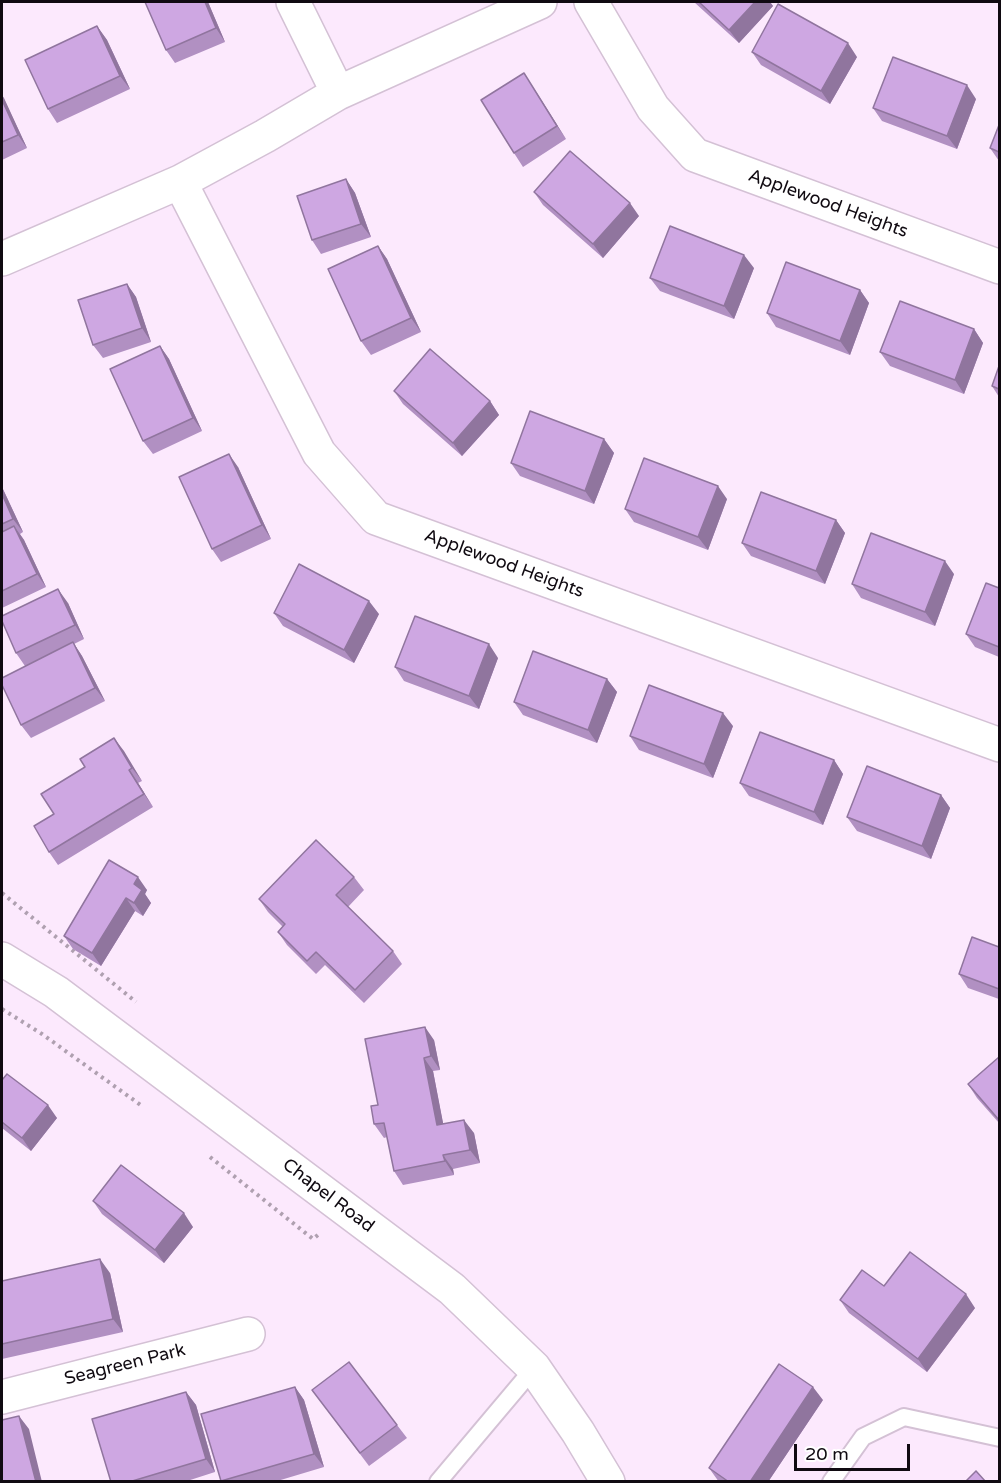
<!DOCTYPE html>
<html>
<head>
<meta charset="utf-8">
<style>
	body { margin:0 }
	#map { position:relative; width:1001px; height:1483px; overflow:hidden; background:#fce9fd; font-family:"Varela Round",sans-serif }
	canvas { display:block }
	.frame { position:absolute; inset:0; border:3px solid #100a11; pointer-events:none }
	.scale { position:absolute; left:794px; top:1444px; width:116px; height:27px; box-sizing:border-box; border:3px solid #100a11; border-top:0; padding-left:8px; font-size:18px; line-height:21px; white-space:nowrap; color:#100a11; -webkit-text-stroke:4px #fff; paint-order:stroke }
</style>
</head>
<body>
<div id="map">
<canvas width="1001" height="1483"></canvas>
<div class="frame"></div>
<div class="scale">20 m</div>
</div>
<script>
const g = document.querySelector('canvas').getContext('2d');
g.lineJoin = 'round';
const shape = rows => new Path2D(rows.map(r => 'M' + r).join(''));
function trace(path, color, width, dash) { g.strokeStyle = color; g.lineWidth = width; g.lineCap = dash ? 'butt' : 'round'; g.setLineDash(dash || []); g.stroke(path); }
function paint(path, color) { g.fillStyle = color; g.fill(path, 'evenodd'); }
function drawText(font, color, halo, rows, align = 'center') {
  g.font = font + ' "Varela Round",sans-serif'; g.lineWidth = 6; g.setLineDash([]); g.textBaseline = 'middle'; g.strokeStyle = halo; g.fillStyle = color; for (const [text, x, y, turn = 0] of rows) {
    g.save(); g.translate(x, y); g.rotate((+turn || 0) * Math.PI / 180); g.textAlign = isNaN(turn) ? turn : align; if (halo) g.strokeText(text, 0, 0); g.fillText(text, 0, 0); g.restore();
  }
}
const service = shape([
	[438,1482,534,1368],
	[831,1482,863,1437,904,1417,1000,1438]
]);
const minor = shape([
	[293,2,338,93],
	[591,2,653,108,695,155,1000,267],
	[180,182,319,453,376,518,1000,745],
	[2,259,180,182,265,136,338,93,540,2],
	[2,1397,248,1334]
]);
const tertiary = shape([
	[2,959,56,992,452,1289,534,1368,578,1432,608,1482]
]);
trace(service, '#d4c1d5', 20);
trace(minor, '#d4c1d5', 36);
trace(tertiary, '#d4c1d5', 36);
trace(shape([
	[2,893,136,1002],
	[2,1009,42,1034,142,1106],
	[210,1157,313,1239,319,1234]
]), '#afa0b0', 4, [3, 4.5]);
trace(service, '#fff', 16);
trace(minor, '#fff', 33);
trace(tertiary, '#fff', 33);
paint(shape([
	[208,2,225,42,175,63,166,50],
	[694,2,770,2,773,6,739,43],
	[97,26,107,40,130,89,57,123,48,109],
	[752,52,857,57,830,104,761,65],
	[533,87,566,139,523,167,514,153],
	[2,95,27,148,2,160],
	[976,99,957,149,882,121,873,108],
	[999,125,999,161,990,148],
	[346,179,355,193,371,237,321,254,312,240],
	[534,192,639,216,603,258,543,205],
	[378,246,387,259,421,332,371,355,361,341],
	[754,268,734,319,660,291,650,278],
	[127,284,136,297,151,342,103,358,93,345],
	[860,290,869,303,850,355,776,327,767,313],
	[974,329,983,343,964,394,890,366,880,352],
	[160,346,169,359,202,431,153,454,143,441],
	[999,366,999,397,992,386],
	[394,391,490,401,499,415,462,456,403,404],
	[604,439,614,453,594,504,520,476,511,463],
	[238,467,271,539,221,562,212,549],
	[2,487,23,532,20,534,24,540,46,587,2,608],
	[727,499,708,550,634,522,625,509],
	[836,520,845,533,825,584,751,556,742,543],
	[954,574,935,626,861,598,852,584],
	[999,588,999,657,975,647,966,634],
	[68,603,84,639,74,644,82,656,105,701,31,738,21,725,25,666,16,653],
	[274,613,379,614,354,663,283,626],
	[498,658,479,709,404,681,395,667],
	[607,679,617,692,597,743,523,715,514,702],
	[733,726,713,778,639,750,630,736],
	[114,738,142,781,138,783,153,807,58,865,49,852,54,814,85,767],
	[834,760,843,774,823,825,749,796,740,783],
	[941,795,950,808,931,859,857,831,847,817],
	[109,860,147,890,145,894,151,903,143,916,135,911,101,966,73,949,64,936],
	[354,877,364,890,348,907,393,951,402,964,364,1003,325,965,316,974,287,945,278,932,283,927,268,912,259,899],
	[999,947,999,999,968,988,959,974],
	[434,1040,440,1070,433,1071,443,1124,474,1133,480,1163,453,1169,454,1175,403,1185,394,1171,387,1137,384,1138,374,1124,378,1105],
	[999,1057,999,1123,977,1098,968,1084],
	[2,1080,57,1118,31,1151,2,1128],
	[93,1201,193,1227,164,1263,102,1214],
	[110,1273,123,1332,2,1359,2,1281],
	[884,1286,975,1308,927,1372,849,1313,840,1300],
	[295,1387,304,1400,324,1467,274,1482,221,1482],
	[312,1390,397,1425,407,1438,369,1466],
	[186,1392,196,1405,215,1472,184,1482,111,1482],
	[823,1400,768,1482,719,1482,709,1468]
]), '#b190c2');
paint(shape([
	[205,2,208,2,225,42,216,28],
	[755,2,770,2,773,6,739,43,729,30],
	[97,26,107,40,130,89,120,76],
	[848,43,857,57,830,104,821,91],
	[524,73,533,87,566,139,557,126],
	[967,85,976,99,957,149,947,136],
	[2,95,4,98,27,148,18,135,2,100],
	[346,179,355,193,371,237,361,224],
	[630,203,639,216,603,258,593,244],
	[378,246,387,259,421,332,411,318],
	[744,255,754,268,734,319,724,306],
	[127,284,136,297,151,342,142,328],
	[860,290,869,303,850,355,840,341],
	[974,329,983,343,964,394,955,380],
	[160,346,169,359,202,431,193,418],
	[490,401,499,415,462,456,453,443],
	[604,439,614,453,594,504,585,491],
	[229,454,238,467,271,539,262,525],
	[718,486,727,499,708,550,698,537],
	[2,487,23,532,13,519,2,494],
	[836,520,845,533,825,584,816,571],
	[14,526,24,540,46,587,37,574],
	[945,561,954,574,935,626,925,612],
	[58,589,68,603,84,639,75,625],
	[369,601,379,614,354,663,344,650],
	[73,642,82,656,105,701,95,688],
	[489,644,498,658,479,709,469,696],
	[607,679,617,692,597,743,588,730],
	[723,713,733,726,713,778,704,764],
	[114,738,124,751,142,781,132,768],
	[834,760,843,774,823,825,814,812],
	[129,770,138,783,153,807,144,794],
	[941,795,950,808,931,859,922,846],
	[138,877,147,890,145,894,151,903,143,916,134,903,134,884],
	[126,898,135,911,101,966,92,953],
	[425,1027,434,1040,440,1070,431,1056],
	[424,1058,433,1071,446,1138,437,1125],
	[48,1105,57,1118,31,1151,22,1138],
	[464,1120,474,1133,480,1163,470,1150],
	[443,1155,453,1169,454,1175,445,1161],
	[184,1213,193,1227,164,1263,155,1250],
	[100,1259,110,1273,123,1332,113,1319],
	[966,1294,975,1308,927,1372,918,1359],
	[295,1387,304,1400,324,1467,314,1454],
	[813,1387,823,1400,768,1482,750,1482],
	[186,1392,196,1405,215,1472,206,1459],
	[19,1416,29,1429,42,1482,36,1482]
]), '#90759e');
const building = shape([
	[145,2,205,2,216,28,166,50,145,2],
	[699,2,755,2,729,30,699,2],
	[778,4,848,43,821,91,752,52,778,4],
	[97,26,120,76,48,109,25,60,97,26],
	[893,57,967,85,947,136,873,108,893,57],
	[524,73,557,126,514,153,481,100,524,73],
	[2,100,18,135,2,142,2,100],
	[999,125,999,152,990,148,999,125],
	[570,151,630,203,593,244,534,192,570,151],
	[346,179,361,224,312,240,297,196,346,179],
	[670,226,744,255,724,306,650,278,670,226],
	[378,246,411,318,361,341,328,269,378,246],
	[786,262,860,290,840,341,767,313,786,262],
	[127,284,142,328,93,345,78,300,127,284],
	[900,301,974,329,955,380,880,352,900,301],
	[160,346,193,418,143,441,110,369,160,346],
	[430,349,490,401,453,443,394,391,430,349],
	[999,366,999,389,992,386,999,366],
	[530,411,604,439,585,491,511,463,530,411],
	[229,454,262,525,212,549,179,477,229,454],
	[644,458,718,486,698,537,625,509,644,458],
	[761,492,836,520,816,571,742,543,761,492],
	[2,494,13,519,2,524,2,494],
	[14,526,37,574,2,591,2,532,14,526],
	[871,533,945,561,925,612,852,584,871,533],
	[299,564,369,601,344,650,274,613,299,564],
	[986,583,999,588,999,647,966,634,986,583],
	[58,589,75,625,16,653,2,621,2,616,58,589],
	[415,616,489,644,469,696,395,667,415,616],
	[73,642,95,688,21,725,2,685,2,678,73,642],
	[533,651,607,679,588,730,514,702,533,651],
	[649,685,723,713,704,764,630,736,649,685],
	[760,732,834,760,814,812,740,783,760,732],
	[114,738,132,768,129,770,144,794,49,852,34,826,54,814,41,794,85,767,80,759,114,738],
	[867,766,941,795,922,846,847,817,867,766],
	[316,840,354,877,336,895,393,951,355,990,316,952,307,961,278,932,285,924,259,899,316,840],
	[109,860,138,877,134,884,142,890,134,903,126,898,92,953,64,936,109,860],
	[972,937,999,947,999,989,959,974,972,937],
	[425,1027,431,1056,424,1058,437,1125,464,1120,470,1150,443,1155,445,1161,394,1171,384,1123,374,1124,371,1106,378,1105,365,1039,425,1027],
	[999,1057,999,1120,968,1084,999,1057],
	[7,1074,48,1105,22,1138,2,1122,2,1080,7,1074],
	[121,1165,184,1213,155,1250,93,1201,121,1165],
	[910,1252,966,1294,918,1359,840,1300,862,1270,884,1286,910,1252],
	[100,1259,113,1319,2,1344,2,1281,100,1259],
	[349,1362,397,1425,360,1453,312,1390,349,1362],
	[779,1364,813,1387,750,1482,729,1482,709,1468,779,1364],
	[295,1387,314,1454,221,1481,201,1414,295,1387],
	[186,1392,206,1459,129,1482,111,1482,92,1419,186,1392],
	[19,1416,36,1482,2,1482,2,1420,19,1416],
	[976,1471,986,1482,965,1482,976,1471]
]);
paint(building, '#cea7e2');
trace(building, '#90759e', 1.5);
drawText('18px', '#100a11', '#fff', [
	["Applewood Heights",828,204,20],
	["Applewood Heights",504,564,20],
	["Chapel Road",328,1196,37],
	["Seagreen Park",125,1365,-14]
]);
</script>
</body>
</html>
